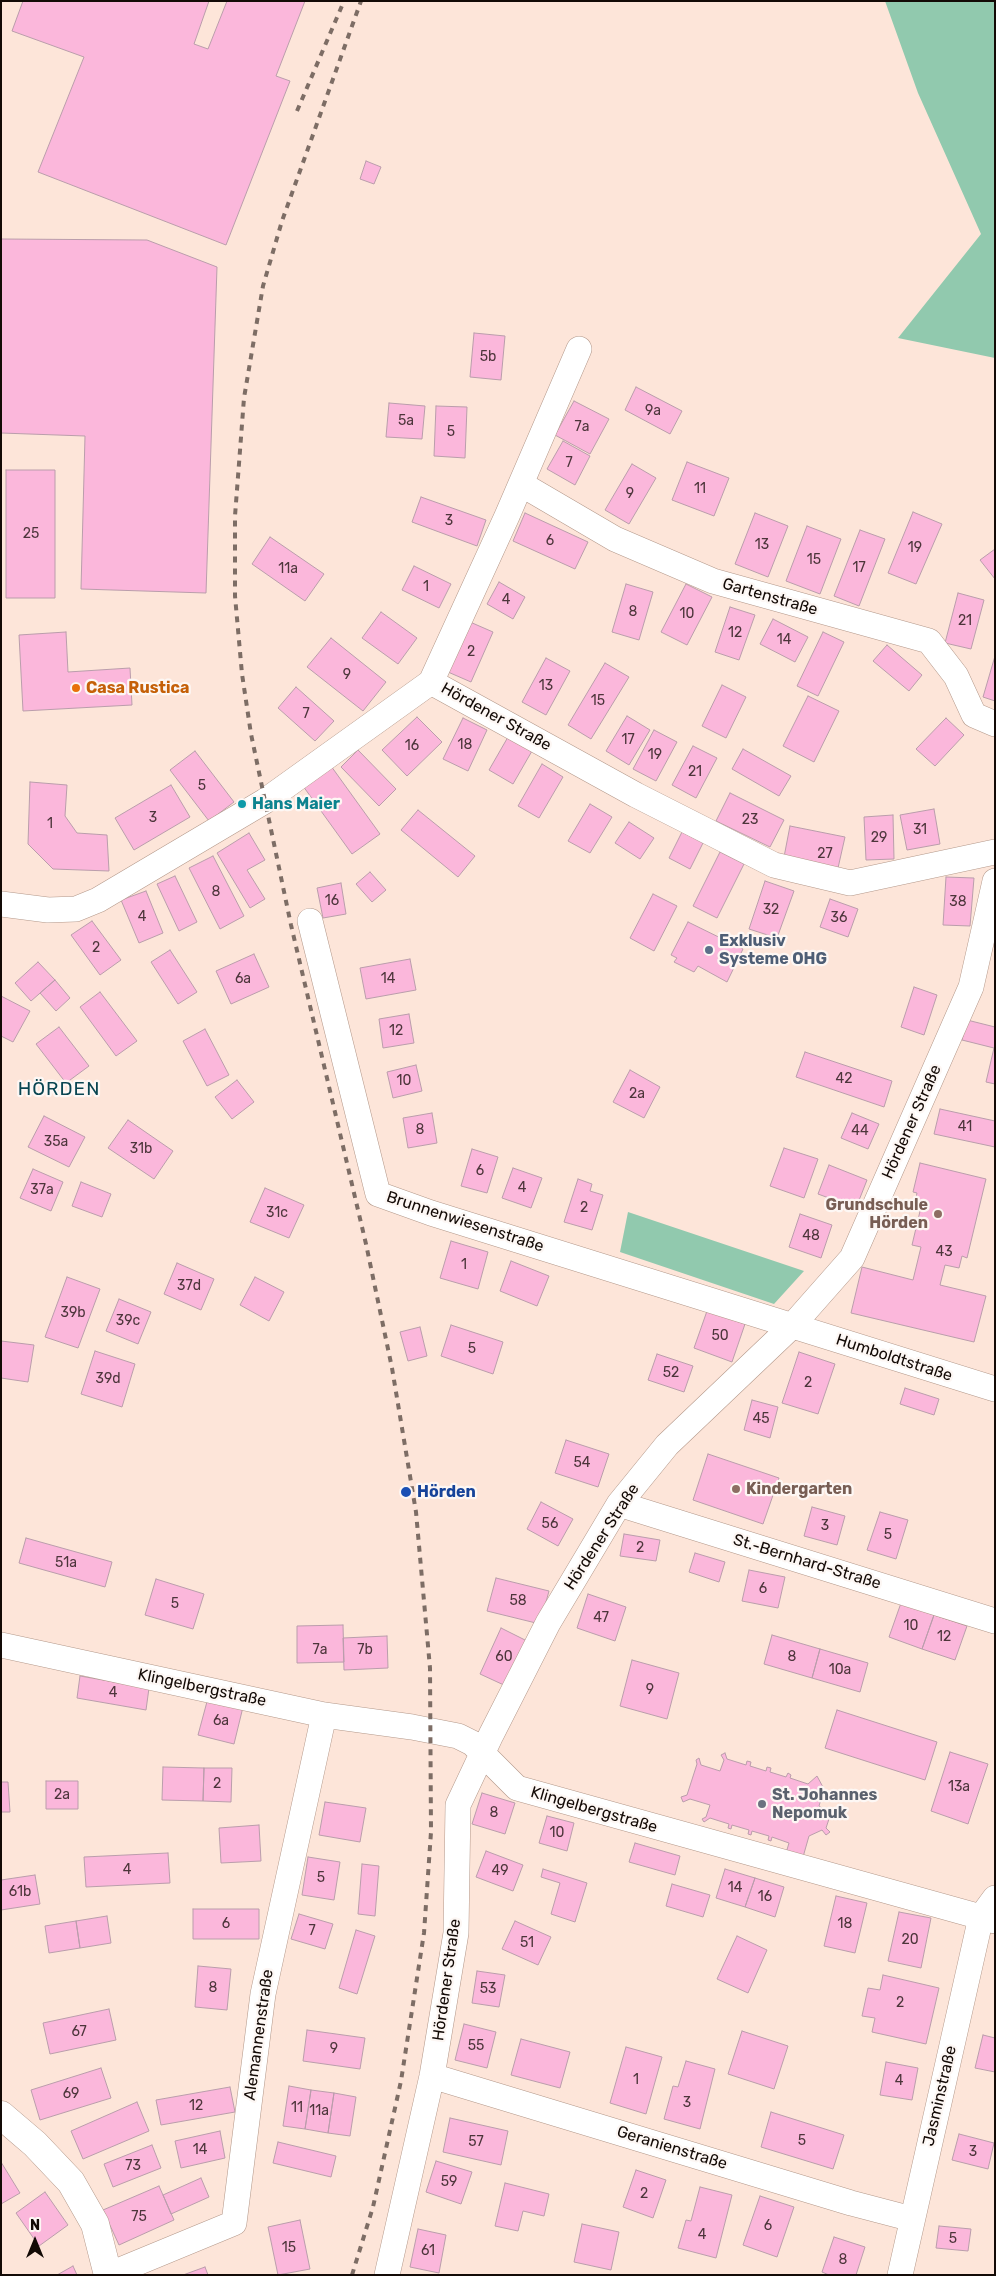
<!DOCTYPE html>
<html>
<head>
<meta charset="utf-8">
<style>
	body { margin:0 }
	#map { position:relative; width:996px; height:2276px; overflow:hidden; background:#fde5d9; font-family:Rubik,sans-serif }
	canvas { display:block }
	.frame { position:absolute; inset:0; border:2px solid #130a06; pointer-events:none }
	.north { position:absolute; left:10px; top:2216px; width:50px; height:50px; -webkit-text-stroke:4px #fdf7f4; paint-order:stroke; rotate:0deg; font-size:14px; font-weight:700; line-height:20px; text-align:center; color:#130a06 }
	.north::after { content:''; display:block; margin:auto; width:18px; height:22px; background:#130a06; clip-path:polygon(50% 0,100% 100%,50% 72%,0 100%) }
</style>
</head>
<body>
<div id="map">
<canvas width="996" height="2276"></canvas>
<div class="frame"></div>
<div class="north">N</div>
</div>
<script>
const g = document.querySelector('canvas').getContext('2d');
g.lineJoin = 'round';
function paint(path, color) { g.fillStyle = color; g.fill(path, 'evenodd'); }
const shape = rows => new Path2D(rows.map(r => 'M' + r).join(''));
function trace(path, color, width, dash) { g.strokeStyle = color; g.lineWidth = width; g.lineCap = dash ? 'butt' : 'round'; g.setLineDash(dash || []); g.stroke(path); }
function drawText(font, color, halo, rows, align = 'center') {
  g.font = font + ' Rubik,sans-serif'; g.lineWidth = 4.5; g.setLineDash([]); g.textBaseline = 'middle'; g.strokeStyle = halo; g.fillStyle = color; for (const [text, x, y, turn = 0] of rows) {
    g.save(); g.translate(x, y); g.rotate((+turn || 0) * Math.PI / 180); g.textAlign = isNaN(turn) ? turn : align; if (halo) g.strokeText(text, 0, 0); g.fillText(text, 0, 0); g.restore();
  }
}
paint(shape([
	[885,1,995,1,995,358,898,338,981,234,918,93],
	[628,1212,804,1271,774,1304,620,1252]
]), '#91c9ae');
const building = shape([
	[23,1,209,1,194,44,208,49,227,1,305,1,276,76,290,81,226,245,38,172,84,57,12,31,23,1],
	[366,161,381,167,374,184,360,179,366,161],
	[1,239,147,240,217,267,206,593,81,589,85,436,1,433,1,239],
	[474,333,505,336,501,380,470,377,474,333],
	[636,387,682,411,670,434,625,410,636,387],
	[574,401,609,419,590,454,555,435,574,401],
	[389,403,425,406,422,439,386,437,389,403],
	[436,406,467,407,465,458,434,456,436,406],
	[563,441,590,456,575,485,547,469,563,441],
	[687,462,729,478,714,516,672,500,687,462],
	[632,464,656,478,629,524,605,510,632,464],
	[6,470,55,470,55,598,6,598,6,470],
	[421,497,486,520,477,546,412,522,421,497],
	[913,512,942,524,916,584,888,573,913,512],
	[525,513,588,542,575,569,513,541,525,513],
	[755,513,788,526,768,577,735,564,755,513],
	[807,526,841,539,820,594,786,581,807,526],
	[860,530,885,539,859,606,834,596,860,530],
	[270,537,324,574,305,601,252,564,270,537],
	[995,549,995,579,980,560,995,549],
	[414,566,451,584,439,608,402,590,414,566],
	[499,582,525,597,513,619,487,604,499,582],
	[626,584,653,592,639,640,612,632,626,584],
	[686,584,712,597,687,645,661,632,686,584],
	[958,593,984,600,971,649,945,643,958,593],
	[730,607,755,615,739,660,715,652,730,607],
	[381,612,417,638,398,664,362,638,381,612],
	[773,619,808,637,795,662,760,644,773,619],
	[470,622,493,632,471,682,448,672,470,622],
	[66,632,68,672,130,668,132,705,23,711,19,635,66,632],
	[823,632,844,642,818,696,797,686,823,632],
	[331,638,386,682,363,711,307,667,331,638],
	[887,645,922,675,909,691,873,661,887,645],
	[995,656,995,701,983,697,995,656],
	[546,658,570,671,546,715,522,702,546,658],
	[605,663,629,677,591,739,568,725,605,663],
	[722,685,746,697,726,738,702,726,722,685],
	[296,687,334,721,315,741,278,708,296,687],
	[808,696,839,711,814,762,783,746,808,696],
	[627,716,650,730,629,765,606,751,627,716],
	[417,717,442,742,407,776,382,750,417,717],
	[463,718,487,730,468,771,443,759,463,718],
	[946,718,964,735,935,766,916,749,946,718],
	[654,730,677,742,656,781,633,769,654,730],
	[508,737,532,751,513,784,489,770,508,737],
	[693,746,717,758,696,798,672,785,693,746],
	[743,749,791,776,779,796,732,769,743,749],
	[358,750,396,789,379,806,341,767,358,750],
	[195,751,234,802,209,821,170,770,195,751],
	[542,764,563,777,539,818,518,806,542,764],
	[331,766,380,834,352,854,303,786,331,766],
	[30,782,67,785,65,816,77,833,107,835,109,871,53,869,28,844,30,782],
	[171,785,190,817,134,850,115,818,171,785],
	[730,793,784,820,770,847,716,821,730,793],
	[590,804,612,817,590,853,568,841,590,804],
	[934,809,940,844,907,850,900,815,934,809],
	[418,810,475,856,458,877,401,830,418,810],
	[893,815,894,859,866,860,864,817,893,815],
	[629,822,654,838,640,859,615,843,629,822],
	[790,826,845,837,838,868,784,857,790,826],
	[682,832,703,843,690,869,669,858,682,832],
	[249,833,265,860,247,870,265,899,250,908,217,853,249,833],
	[720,852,744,864,717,918,693,906,720,852],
	[213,856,244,916,220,929,189,868,213,856],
	[370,872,386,890,372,902,356,884,370,872],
	[175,876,197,922,179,931,157,884,175,876],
	[946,877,974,878,970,926,943,925,946,877],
	[765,881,794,891,777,938,749,929,765,881],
	[341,883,346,914,323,918,317,888,341,883],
	[146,891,163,933,139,943,121,900,146,891],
	[653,894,677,906,654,951,630,938,653,894],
	[830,899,858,909,848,937,820,927,830,899],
	[92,921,121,960,100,975,71,935,92,921],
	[688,922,743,949,727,982,698,966,694,972,674,962,677,958,671,955,688,922],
	[170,950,197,992,178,1004,151,962,170,950],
	[254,954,269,987,231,1004,216,971,254,954],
	[410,959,416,990,366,999,360,968,410,959],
	[38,962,55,980,31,1001,15,983,38,962],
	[55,980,70,998,56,1011,40,993,55,980],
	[914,987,937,995,924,1035,901,1027,914,987],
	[100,992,137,1041,116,1056,80,1007,100,992],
	[1,996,30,1011,13,1042,1,1036,1,996],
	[409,1014,414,1043,383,1048,379,1019,409,1014],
	[967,1020,995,1027,995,1084,986,1082,994,1048,962,1040,967,1020],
	[59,1027,89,1066,66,1083,36,1044,59,1027],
	[205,1029,229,1075,207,1086,183,1041,205,1029],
	[805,1052,892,1081,884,1107,796,1077,805,1052],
	[416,1065,422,1091,393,1098,387,1072,416,1065],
	[630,1070,660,1087,644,1118,613,1102,630,1070],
	[237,1080,254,1102,232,1119,215,1097,237,1080],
	[940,1109,995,1121,995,1147,934,1134,940,1109],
	[432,1113,437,1143,408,1148,403,1118,432,1113],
	[852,1113,879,1124,868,1149,841,1138,852,1113],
	[44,1116,85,1137,69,1167,28,1147,44,1116],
	[128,1120,173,1151,154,1179,108,1148,128,1120],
	[784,1148,818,1159,804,1198,770,1186,784,1148],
	[472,1149,498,1157,487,1193,461,1186,472,1149],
	[920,1163,986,1179,967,1258,962,1256,959,1268,945,1265,940,1285,986,1296,974,1342,851,1313,862,1267,913,1280,921,1247,912,1245,921,1207,914,1206,917,1193,913,1192,920,1163],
	[829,1165,867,1180,856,1208,818,1194,829,1165],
	[513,1168,542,1178,531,1208,502,1198,513,1168],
	[33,1169,63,1182,51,1211,20,1198,33,1169],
	[578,1179,592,1184,590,1191,603,1195,592,1230,564,1222,578,1179],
	[81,1182,111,1194,102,1217,72,1206,81,1182],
	[265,1188,304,1205,289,1238,250,1222,265,1188],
	[800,1214,832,1225,821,1258,789,1247,800,1214],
	[451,1241,488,1252,478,1289,440,1278,451,1241],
	[511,1261,549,1276,537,1306,500,1291,511,1261],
	[177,1263,214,1279,201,1310,164,1294,177,1263],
	[67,1277,100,1289,78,1348,45,1337,67,1277],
	[255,1277,284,1292,269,1321,240,1305,255,1277],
	[119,1299,151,1312,138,1344,106,1331,119,1299],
	[707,1311,745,1324,732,1362,694,1348,707,1311],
	[451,1325,503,1342,493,1374,441,1356,451,1325],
	[420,1327,427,1356,408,1361,400,1332,420,1327],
	[1,1341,34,1345,28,1382,1,1378,1,1341],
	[95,1351,135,1364,122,1407,81,1394,95,1351],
	[799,1352,835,1364,818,1414,782,1403,799,1352],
	[657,1354,693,1366,684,1392,648,1380,657,1354],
	[905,1388,939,1399,934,1415,900,1404,905,1388],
	[752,1400,778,1407,770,1438,744,1430,752,1400],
	[566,1440,609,1454,598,1487,555,1473,566,1440],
	[708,1454,779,1478,763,1524,693,1500,708,1454],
	[541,1502,573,1519,558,1546,527,1529,541,1502],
	[812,1507,845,1516,837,1545,804,1536,812,1507],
	[880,1512,908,1520,896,1559,867,1550,880,1512],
	[624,1534,660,1540,656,1561,620,1556,624,1534],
	[26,1538,112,1562,105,1587,19,1563,26,1538],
	[695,1553,725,1562,719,1582,689,1572,695,1553],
	[749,1570,785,1577,778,1608,742,1601,749,1570],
	[496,1578,549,1591,540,1624,487,1611,496,1578],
	[156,1579,204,1594,193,1629,145,1615,156,1579],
	[588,1594,626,1607,615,1641,577,1628,588,1594],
	[901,1603,934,1615,922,1649,889,1637,901,1603],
	[934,1615,967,1626,955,1660,922,1649,934,1615],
	[343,1625,344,1662,297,1663,297,1626,343,1625],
	[501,1628,527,1641,506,1686,480,1674,501,1628],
	[772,1635,820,1649,812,1678,764,1664,772,1635],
	[387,1636,388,1668,344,1670,343,1638,387,1636],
	[820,1649,868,1663,860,1692,812,1678,820,1649],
	[632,1660,679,1673,667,1719,620,1706,632,1660],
	[80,1676,149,1688,146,1710,77,1698,80,1676],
	[208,1698,243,1707,234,1744,198,1735,208,1698],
	[837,1710,937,1742,925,1780,825,1748,837,1710],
	[950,1752,988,1764,968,1824,931,1811,950,1752],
	[725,1753,727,1759,746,1765,747,1761,751,1762,750,1766,766,1771,767,1767,771,1768,770,1772,786,1777,788,1773,791,1775,790,1778,808,1784,817,1776,824,1789,819,1806,828,1813,832,1810,834,1814,830,1816,826,1828,830,1832,826,1835,822,1830,809,1836,803,1857,786,1853,789,1843,772,1837,771,1841,768,1840,769,1836,752,1831,751,1835,748,1834,749,1830,732,1825,731,1829,728,1828,729,1824,710,1818,704,1822,702,1819,706,1817,710,1805,690,1799,683,1802,681,1797,687,1795,697,1764,696,1760,699,1758,701,1765,720,1771,724,1760,721,1755,725,1753],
	[163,1767,204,1768,203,1801,162,1800,163,1767],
	[204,1768,232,1768,231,1802,203,1801,204,1768],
	[46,1781,78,1781,78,1809,46,1809,46,1781],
	[1,1782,8,1782,10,1812,1,1812,1,1782],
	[482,1793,515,1803,505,1834,472,1824,482,1793],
	[325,1802,366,1808,360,1842,319,1835,325,1802],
	[547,1816,574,1823,567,1851,539,1843,547,1816],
	[259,1825,261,1861,221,1863,219,1828,259,1825],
	[635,1843,680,1856,675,1875,629,1862,635,1843],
	[486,1851,523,1865,513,1891,476,1877,486,1851],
	[168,1853,170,1883,86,1887,84,1857,168,1853],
	[308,1857,340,1862,334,1900,302,1895,308,1857],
	[362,1864,379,1866,375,1916,358,1914,362,1864],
	[543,1869,587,1883,575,1922,551,1914,560,1883,541,1877,543,1869],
	[725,1869,755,1878,745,1907,716,1898,725,1869],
	[35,1875,40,1904,1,1910,1,1880,35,1875],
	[755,1878,784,1887,775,1917,745,1907,755,1878],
	[672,1884,710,1895,703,1917,666,1906,672,1884],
	[836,1896,867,1903,855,1953,824,1946,836,1896],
	[193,1909,259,1909,259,1939,193,1939,193,1909],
	[899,1912,931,1918,921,1968,888,1961,899,1912],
	[299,1914,333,1924,325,1949,291,1939,299,1914],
	[107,1916,111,1943,80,1948,76,1921,107,1916],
	[76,1921,80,1948,49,1953,45,1926,76,1921],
	[515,1921,551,1937,538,1965,502,1949,515,1921],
	[356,1930,375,1936,357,1994,339,1988,356,1930],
	[737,1936,767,1950,748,1993,717,1979,737,1936],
	[198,1966,231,1969,227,2010,195,2007,198,1966],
	[477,1971,505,1975,499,2007,472,2003,477,1971],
	[883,1975,939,1988,926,2044,872,2032,875,2018,862,2016,868,1988,880,1990,883,1975],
	[109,2009,116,2040,50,2054,43,2023,109,2009],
	[464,2024,496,2032,487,2068,455,2060,464,2024],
	[307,2030,365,2038,360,2069,303,2061,307,2030],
	[742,2031,788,2046,774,2089,728,2074,742,2031],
	[983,2035,995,2038,995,2072,975,2068,983,2035],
	[521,2039,570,2052,560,2088,511,2075,521,2039],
	[626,2047,662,2057,646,2114,610,2103,626,2047],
	[686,2061,715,2069,700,2129,664,2119,673,2086,678,2087,686,2061],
	[886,2062,918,2068,912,2100,880,2095,886,2062],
	[101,2068,111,2098,40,2120,31,2090,101,2068],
	[289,2086,311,2090,305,2129,283,2126,289,2086],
	[230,2087,235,2112,161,2125,156,2100,230,2087],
	[311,2090,334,2093,328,2133,305,2129,311,2090],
	[334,2093,356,2097,350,2136,328,2133,334,2093],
	[137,2102,149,2131,83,2159,71,2131,137,2102],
	[771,2112,844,2135,833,2169,761,2147,771,2112],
	[450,2118,508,2131,501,2165,443,2152,450,2118],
	[220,2131,225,2158,181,2168,175,2141,220,2131],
	[959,2134,994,2143,988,2169,952,2160,959,2134],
	[278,2142,336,2156,331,2177,273,2163,278,2142],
	[152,2145,161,2168,113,2187,104,2164,152,2145],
	[436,2161,472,2172,461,2204,426,2192,436,2161],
	[1,2162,20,2193,1,2204,1,2162],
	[636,2170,666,2180,653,2218,623,2207,636,2170],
	[201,2178,209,2197,171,2214,163,2195,201,2178],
	[505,2183,549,2194,544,2216,523,2211,518,2231,495,2226,505,2183],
	[159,2186,174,2220,119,2245,103,2210,159,2186],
	[700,2187,732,2195,716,2258,678,2248,686,2220,691,2221,700,2187],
	[45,2192,68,2225,39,2246,16,2213,45,2192],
	[760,2196,794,2207,777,2257,743,2245,760,2196],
	[300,2220,310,2269,278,2275,268,2227,300,2220],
	[582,2224,619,2232,611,2270,574,2262,582,2224],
	[939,2226,971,2229,968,2251,936,2248,939,2226],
	[418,2229,446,2235,439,2273,410,2267,418,2229],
	[834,2237,865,2247,856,2275,829,2275,822,2272,834,2237],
	[73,2266,77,2275,57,2275,73,2266],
	[205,2267,208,2275,183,2275,205,2267]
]);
paint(building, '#fbb7db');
trace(building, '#ba9dab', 1);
const street = shape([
	[521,484,615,539,713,581,929,641,956,676,974,715,995,724],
	[431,682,507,516,579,349],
	[1,904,48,910,76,909,98,900,265,801,431,682,636,795,774,865,850,883,995,852],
	[310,921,378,1194,431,1213,995,1389],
	[619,1504,995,1621],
	[1,1645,324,1715,412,1727,458,1736,472,1743,517,1788,995,1921],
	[432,2076,851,2203,912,2219],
	[108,2275,234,2223,263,1994,324,1715],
	[387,2275,432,2076,456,1933,458,1805,491,1735,548,1623,619,1504,667,1445,792,1326,852,1258,971,987,995,881],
	[900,2275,981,1917,995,1898]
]);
const secondary = shape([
	[1,2115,35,2144,71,2182,95,2224,108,2275]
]);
trace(street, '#b3988a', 26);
trace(secondary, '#b3988a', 29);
trace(street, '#fff', 25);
trace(secondary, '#fff', 28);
trace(shape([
	[297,111,344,1],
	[352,2275,373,2207,401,2081,424,1933,431,1832,430,1668,416,1512,392,1368,366,1244,291,925,251,734,242,674,235,596,235,516,244,398,263,286,282,221,361,1]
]), '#7d6d65', 4, [6, 6]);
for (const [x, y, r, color] of [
	[76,688,5,"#e8710a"],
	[242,804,5,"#0f9aa8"],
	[709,950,5,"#5c6f8a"],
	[938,1214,5,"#8d6e63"],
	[736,1489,5,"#8d6e63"],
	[406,1492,6,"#1a4fb4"],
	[762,1804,5,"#6b7280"]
]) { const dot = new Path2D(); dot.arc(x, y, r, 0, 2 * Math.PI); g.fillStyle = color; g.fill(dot); trace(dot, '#fdf7f4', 2); }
drawText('14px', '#4d353b', null, [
	["5b",488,357],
	["9a",653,411],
	["5a",406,421],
	["7a",582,427],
	["5",451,432],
	["7",569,463],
	["11",700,489],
	["9",630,494],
	["3",449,521],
	["25",31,534],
	["6",550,541],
	["13",762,545],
	["19",915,548],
	["15",814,560],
	["17",859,568],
	["11a",288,569],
	["1",426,587],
	["4",506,600],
	["8",633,612],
	["10",687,614],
	["21",965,621],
	["12",735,633],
	["14",784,640],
	["2",471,652],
	["9",347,675],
	["13",546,686],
	["15",598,701],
	["7",306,714],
	["17",628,740],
	["18",465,745],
	["16",412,746],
	["19",655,755],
	["21",695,772],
	["5",202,786],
	["3",153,818],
	["23",750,820],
	["1",50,824],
	["31",920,830],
	["29",879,838],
	["27",825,854],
	["8",216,892],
	["16",332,901],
	["38",958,902],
	["32",771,910],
	["4",142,917],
	["36",839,918],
	["2",96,948],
	["6a",243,979],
	["14",388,979],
	["12",396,1031],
	["42",844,1079],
	["10",404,1081],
	["2a",637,1094],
	["41",965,1127],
	["8",420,1130],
	["44",860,1131],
	["35a",56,1142],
	["31b",141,1149],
	["6",480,1171],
	["4",522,1188],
	["37a",42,1190],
	["2",584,1208],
	["31c",277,1213],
	["48",811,1236],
	["43",944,1252],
	["1",464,1265],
	["37d",189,1286],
	["39b",73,1313],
	["39c",128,1321],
	["50",720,1336],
	["5",472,1349],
	["52",671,1373],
	["39d",108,1379],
	["2",808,1383],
	["45",761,1419],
	["54",582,1463],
	["56",550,1524],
	["3",825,1526],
	["5",888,1535],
	["2",640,1548],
	["51a",66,1563],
	["6",763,1589],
	["58",518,1601],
	["5",175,1604],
	["47",601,1618],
	["10",911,1626],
	["12",944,1637],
	["7a",320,1650],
	["7b",365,1650],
	["60",504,1657],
	["8",792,1657],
	["10a",840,1670],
	["9",650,1690],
	["4",113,1693],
	["6a",221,1721],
	["2",217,1784],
	["13a",959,1787],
	["2a",62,1795],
	["8",494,1813],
	["10",557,1833],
	["4",127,1870],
	["49",500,1871],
	["5",321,1878],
	["14",735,1888],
	["61b",20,1892],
	["16",765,1897],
	["6",226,1924],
	["18",845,1924],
	["7",312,1931],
	["20",910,1940],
	["51",527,1943],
	["8",213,1988],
	["53",488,1989],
	["2",900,2003],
	["67",79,2032],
	["55",476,2046],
	["9",334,2049],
	["1",636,2080],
	["4",899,2081],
	["69",71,2094],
	["3",687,2103],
	["12",196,2106],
	["11",297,2108],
	["11a",319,2111],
	["5",802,2141],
	["57",476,2142],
	["14",200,2150],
	["3",973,2152],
	["73",133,2166],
	["59",449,2182],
	["2",644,2194],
	["75",139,2217],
	["6",768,2226],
	["4",702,2235],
	["5",953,2239],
	["15",289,2248],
	["61",428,2251],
	["8",843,2260]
]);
drawText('16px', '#130a06', '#fdf7f4', [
	["Gartenstraße",770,597,16],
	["Hördener Straße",496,717,29],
	["Hördener Straße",912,1122,-66],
	["Brunnenwiesenstraße",465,1222,18],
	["Humboldtstraße",894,1358,18],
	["Hördener Straße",602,1537,-57],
	["St.-Bernhard-Straße",807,1562,17],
	["Klingelbergstraße",202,1688,12],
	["Klingelbergstraße",594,1810,16],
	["Hördener Straße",447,1980,-82],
	["Alemannenstraße",259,2035,-82],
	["Jasminstraße",940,2096,-77],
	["Geranienstraße",672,2148,17]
]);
drawText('bold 16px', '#c56008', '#fdf7f4', [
	["Casa Rustica",86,688]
], 'left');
drawText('bold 16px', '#0d838f', '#fdf7f4', [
	["Hans Maier",252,804]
], 'left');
drawText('bold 16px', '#4e5e75', '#fdf7f4', [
	["Exklusiv",719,941],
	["Systeme OHG",719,959]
], 'left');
drawText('bold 16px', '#785e54', '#fdf7f4', [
	["Grundschule",928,1205],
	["Hörden",928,1223],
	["Kindergarten",746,1489,"left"]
], 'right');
drawText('bold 16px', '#164399', '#fdf7f4', [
	["Hörden",417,1492]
], 'left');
drawText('bold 16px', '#5b616d', '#fdf7f4', [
	["St. Johannes",772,1795],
	["Nepomuk",772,1813]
], 'left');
g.letterSpacing = '1px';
drawText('19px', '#0a4652', '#fdf7f4', [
	["HÖRDEN",59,1090]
]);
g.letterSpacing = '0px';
</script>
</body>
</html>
